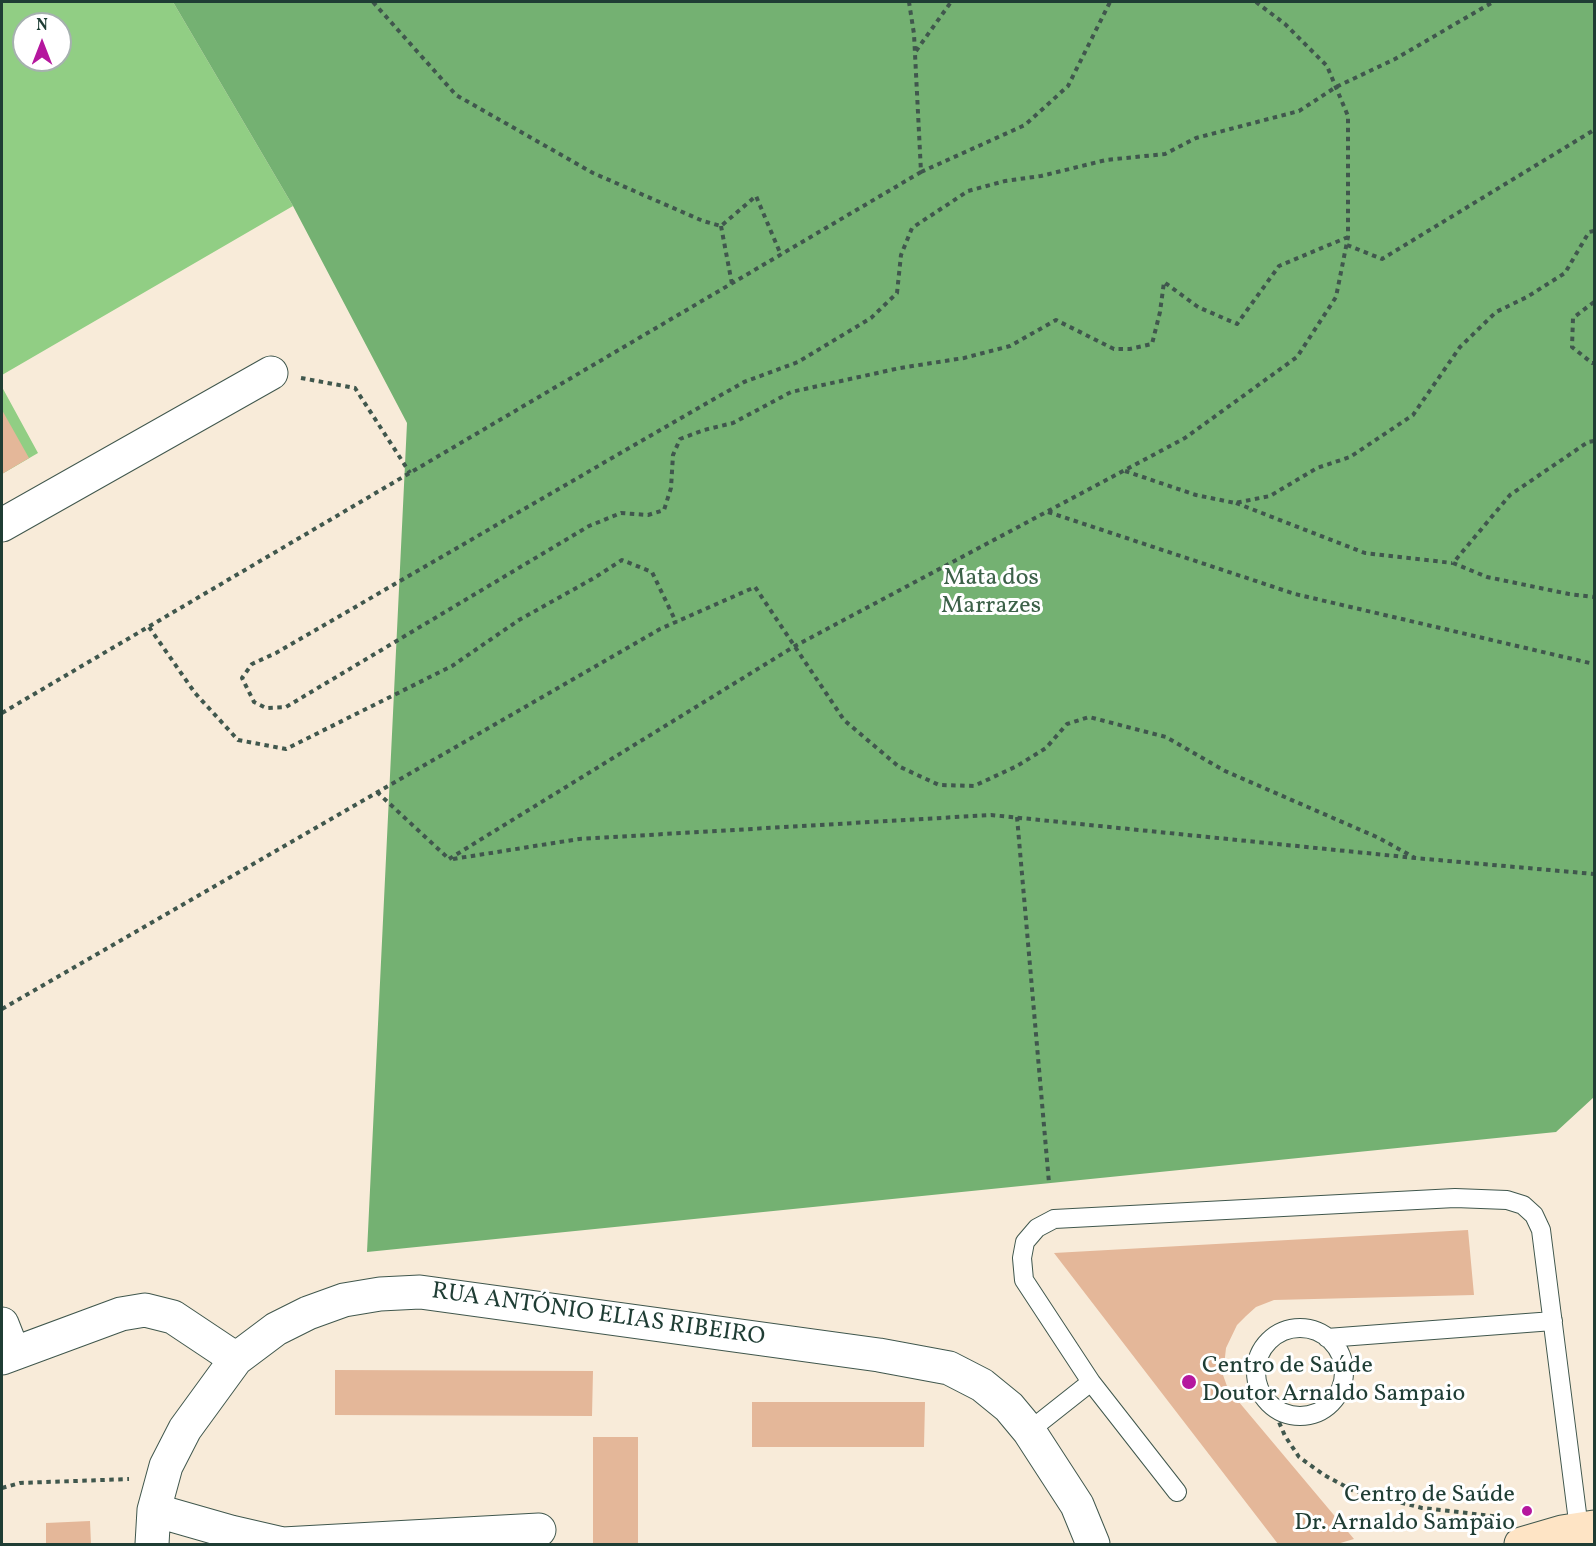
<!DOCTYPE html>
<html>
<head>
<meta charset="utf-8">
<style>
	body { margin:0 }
	#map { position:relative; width:1596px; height:1546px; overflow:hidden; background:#f8ebd9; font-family:Vollkorn,serif }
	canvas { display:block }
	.frame { position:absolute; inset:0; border:3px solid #1f3d34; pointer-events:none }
	.north { position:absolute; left:12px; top:12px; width:60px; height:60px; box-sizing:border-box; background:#fff; border:2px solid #a5b1ae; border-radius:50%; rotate:0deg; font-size:16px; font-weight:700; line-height:24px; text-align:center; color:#1f3d34 }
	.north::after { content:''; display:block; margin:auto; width:21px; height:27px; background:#b5179e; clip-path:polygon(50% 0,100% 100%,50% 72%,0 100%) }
</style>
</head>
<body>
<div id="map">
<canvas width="1596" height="1546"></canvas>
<div class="frame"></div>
<div class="north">N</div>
</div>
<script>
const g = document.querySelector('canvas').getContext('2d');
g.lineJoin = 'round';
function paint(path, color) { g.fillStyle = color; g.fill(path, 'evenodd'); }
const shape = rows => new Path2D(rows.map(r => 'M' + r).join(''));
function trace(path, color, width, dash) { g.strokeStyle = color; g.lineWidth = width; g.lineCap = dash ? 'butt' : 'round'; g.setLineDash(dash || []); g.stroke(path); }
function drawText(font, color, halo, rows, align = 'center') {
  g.font = font + ' Vollkorn,serif'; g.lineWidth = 6; g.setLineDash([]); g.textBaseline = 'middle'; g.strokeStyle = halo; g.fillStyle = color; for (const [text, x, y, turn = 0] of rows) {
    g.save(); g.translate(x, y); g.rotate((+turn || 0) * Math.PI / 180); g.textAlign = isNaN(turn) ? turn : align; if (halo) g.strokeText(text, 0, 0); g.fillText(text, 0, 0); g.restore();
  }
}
paint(shape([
	[2,2,173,2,293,206,2,375],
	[24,24,60,24,60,60,24,60],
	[2,387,38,453,2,474]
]), '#91ce84');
paint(shape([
	[173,2,1594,2,1594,1097,1556,1132,367,1252,407,423,293,206]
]), '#74b172');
paint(shape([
	[2,410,29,458,2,474],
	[1468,1230,1474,1295,1274,1300,1256,1307,1246,1316,1237,1325,1226,1348,1223,1375,1228,1389,1354,1539,1337,1544,1278,1544,1054,1253],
	[335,1370,593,1371,592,1416,335,1415],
	[752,1402,925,1402,924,1447,752,1447],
	[593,1437,638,1437,638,1544,593,1544],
	[90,1521,91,1544,46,1544,46,1523]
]), '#e4b799');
const service = shape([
	'1256 1372a44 44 0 1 1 88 0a44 44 0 1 1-88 0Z',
	[1327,1338,1553,1321],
	[1091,1382,1177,1492],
	[1029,1431,1091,1382,1024,1280,1022,1258,1025,1242,1037,1228,1054,1219,1455,1198,1507,1200,1523,1205,1534,1215,1541,1230,1579,1529,1578,1536]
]);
const minor = shape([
	[2,525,271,373],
	[2,1324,13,1352],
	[2,1358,121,1314,145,1310,173,1317,236,1359],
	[154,1510,231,1532,283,1544,539,1530],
	[152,1544,154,1510,166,1466,185,1429,236,1359,276,1329,308,1313,344,1300,380,1294,420,1292,879,1355,949,1368,982,1385,1009,1407,1029,1431,1077,1505,1093,1544]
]);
const secondary = shape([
	[1521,1544,1562,1532,1594,1527]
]);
trace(service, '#40574d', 20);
trace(minor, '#40574d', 35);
trace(secondary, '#40574d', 35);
trace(shape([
	[373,2,456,95,593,173,703,221,721,226,756,196,781,255],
	[916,51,951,2],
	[921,172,1025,125,1068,86,1110,2],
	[721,226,732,284],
	[1348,237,1279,266,1237,324,1198,307,1164,282,1160,312,1152,344,1130,349,1114,349,1056,320,1010,346,964,358,900,368,791,392,733,423,704,430,680,439,673,455,671,488,664,510,648,515,621,513,589,526,286,707,266,708,254,702,242,678,252,664,276,653,693,411,744,382,798,362,871,318,897,293,901,255,912,228,968,191,1005,181,1041,176,1106,160,1165,154,1196,138,1299,111,1336,87,1395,59,1493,2],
	[1347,245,1382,259,1594,130],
	[1594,302,1573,318,1572,347,1592,363,1594,363],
	[301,378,355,388,410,473],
	[1594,441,1588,442,1510,495,1453,563,1487,577,1569,594,1594,597],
	[1125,471,1196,495,1235,503,1270,496,1317,468,1350,457,1413,415,1460,347,1496,312,1527,297,1565,273,1589,232,1594,231],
	[1236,503,1365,553,1452,563],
	[1048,512,1295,594,1594,664],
	[149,627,195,693,238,740,286,749,452,666,519,620,594,578,622,560,652,572,676,622],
	[2,713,921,172,914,34,909,2],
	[377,792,449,859],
	[1017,817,1049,1183],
	[449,859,795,646,1185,438,1297,357,1336,297,1348,237,1348,116,1327,66,1285,24,1256,2],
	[453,859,579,839,991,815,1415,858,1594,874],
	[2,1009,660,629,755,587,844,720,898,766,939,785,974,786,1017,766,1046,748,1067,724,1089,717,1166,737,1225,771,1379,838,1415,858],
	[1272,1406,1285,1436,1299,1457,1324,1475,1352,1490,1422,1508,1502,1517],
	[2,1488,20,1483,129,1479]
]), '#40574d', 4, [4.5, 4.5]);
trace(service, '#fff', 18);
trace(minor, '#fff', 33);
trace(secondary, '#fee4c5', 33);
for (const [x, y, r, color] of [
	[1189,1382,8,"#b5179e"],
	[1527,1511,6,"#b5179e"]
]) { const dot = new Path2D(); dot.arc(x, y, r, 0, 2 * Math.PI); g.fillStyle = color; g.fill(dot); trace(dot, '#fff', 2); }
drawText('24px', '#3c6148', '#fff', [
	["Mata dos",991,580],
	["Marrazes",991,608]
]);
drawText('24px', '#1f3d34', '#fff', [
	["RUA ANTÓNIO ELIAS RIBEIRO",598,1316,8]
]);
drawText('24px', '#1f3d34', '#fff', [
	["Centro de Saúde",1202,1368],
	["Doutor Arnaldo Sampaio",1202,1396],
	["Centro de Saúde",1515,1497,"right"],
	["Dr. Arnaldo Sampaio",1515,1525,"right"]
], 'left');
</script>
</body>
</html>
